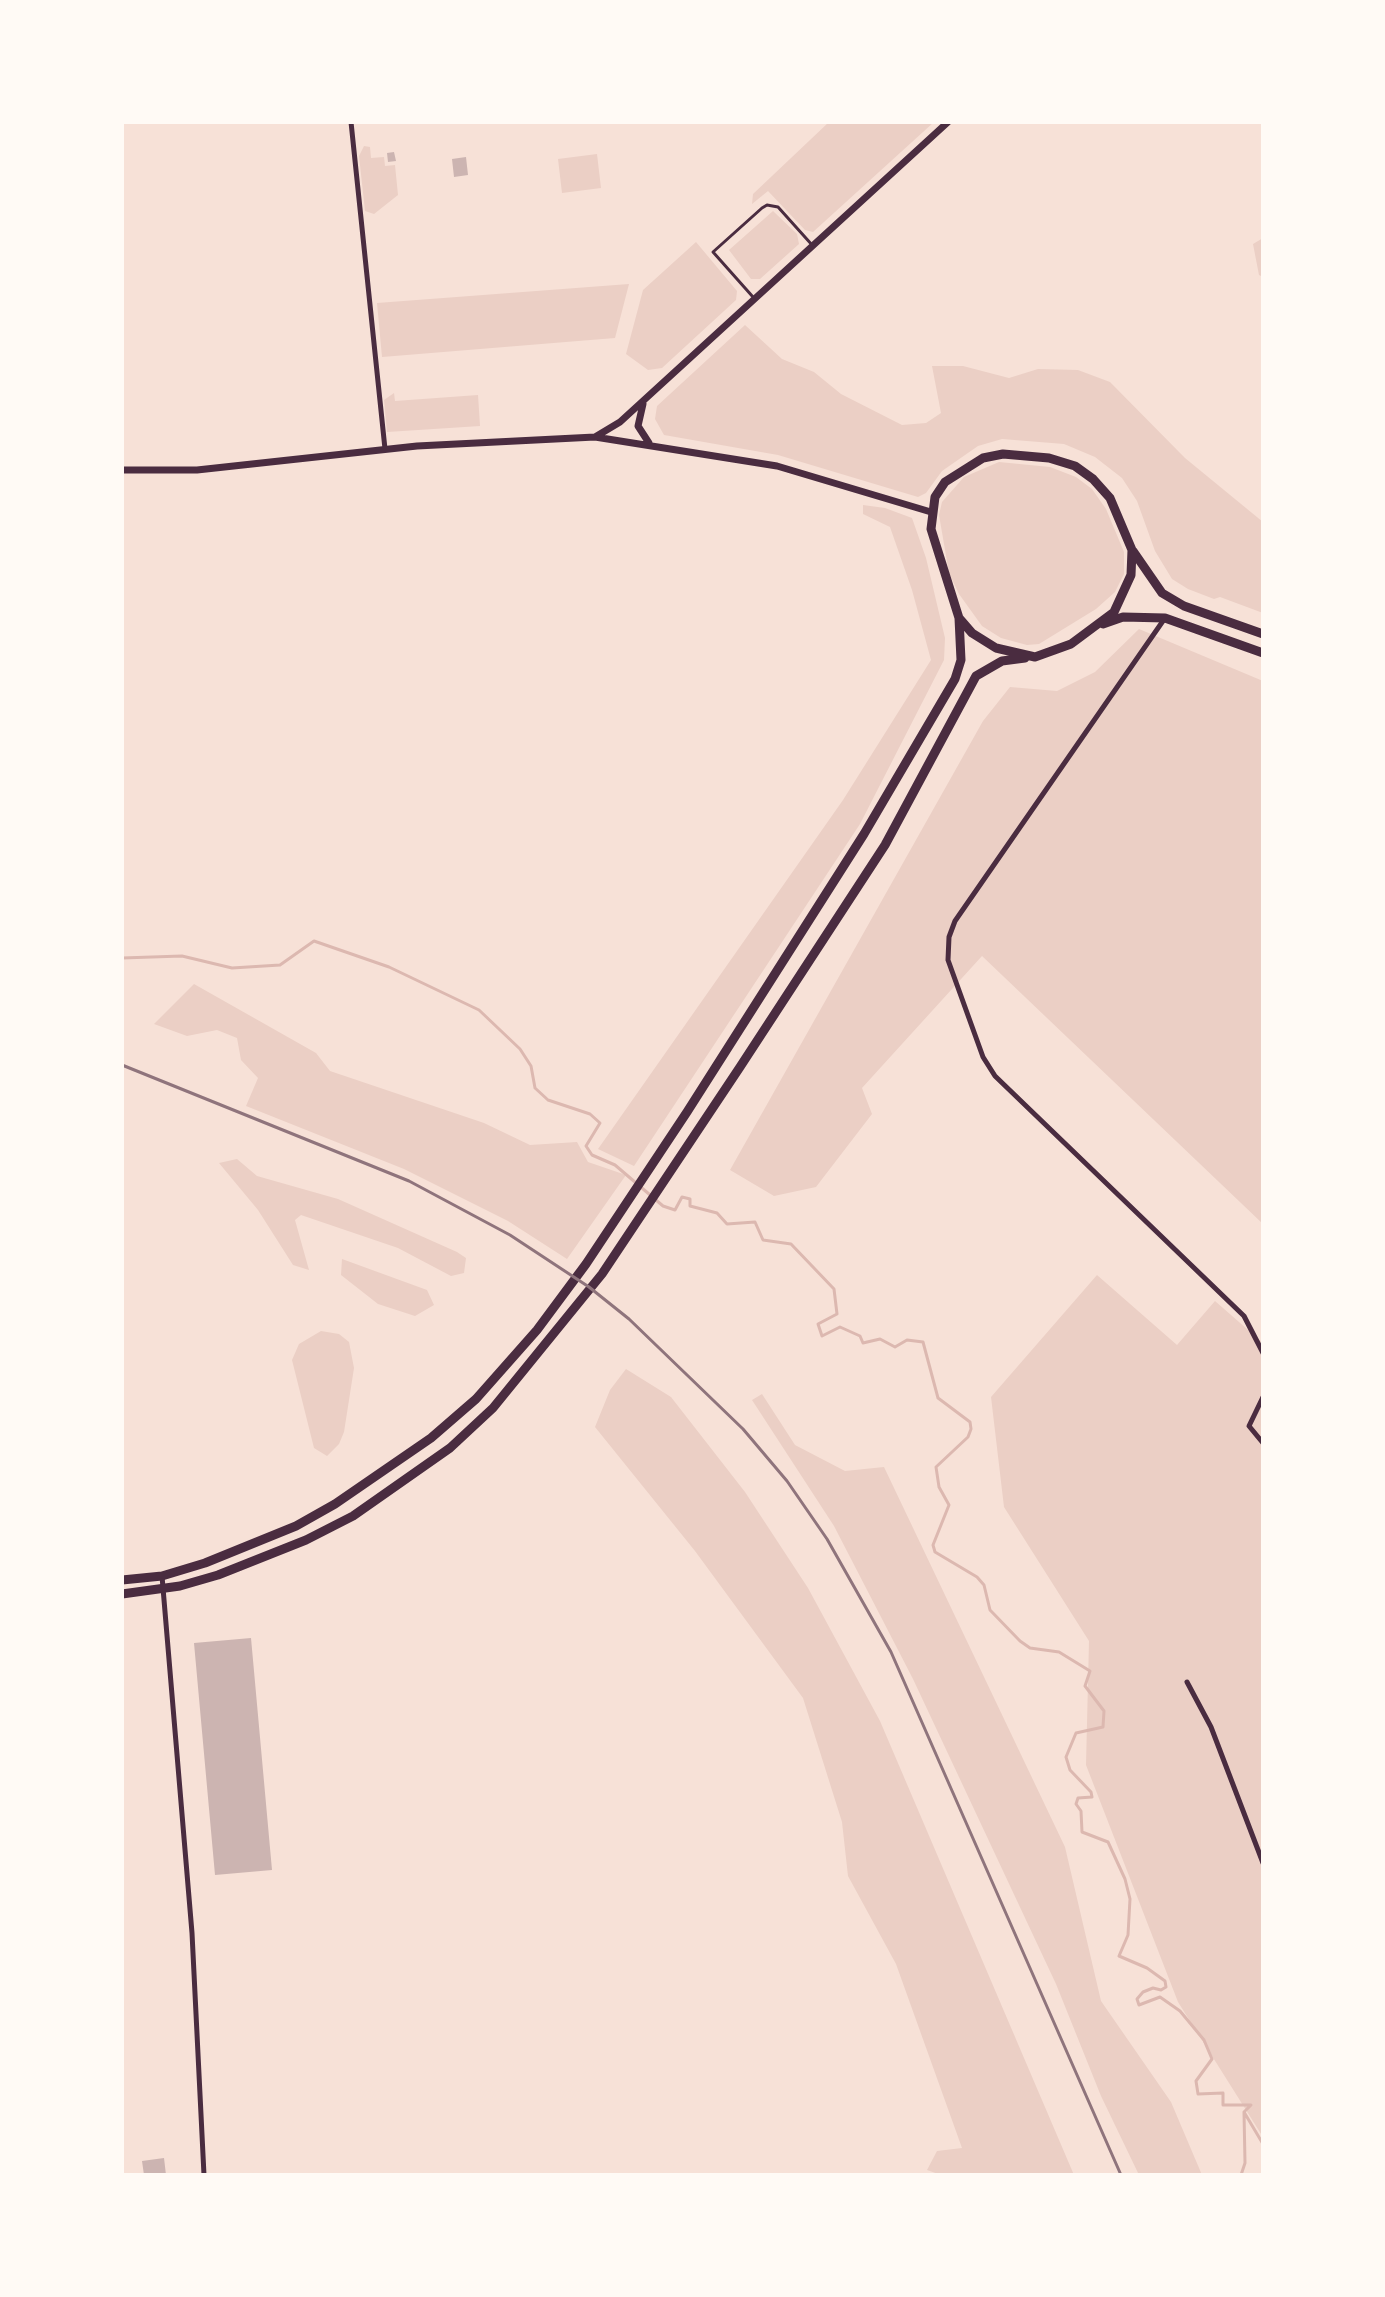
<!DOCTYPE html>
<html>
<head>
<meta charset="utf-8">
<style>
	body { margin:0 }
	#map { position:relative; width:1385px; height:2297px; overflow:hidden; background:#f7e1d7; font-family:"Open Sans",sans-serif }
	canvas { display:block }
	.frame { position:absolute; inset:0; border:124px solid #fffaf5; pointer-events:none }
</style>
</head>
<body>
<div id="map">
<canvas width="1385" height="2297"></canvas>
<div class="frame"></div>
</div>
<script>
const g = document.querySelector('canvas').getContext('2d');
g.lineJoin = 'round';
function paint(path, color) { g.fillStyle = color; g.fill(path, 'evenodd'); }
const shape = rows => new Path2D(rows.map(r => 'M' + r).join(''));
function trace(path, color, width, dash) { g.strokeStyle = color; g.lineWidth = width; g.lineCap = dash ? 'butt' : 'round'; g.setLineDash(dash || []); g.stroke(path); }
paint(shape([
	[829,122,934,122,813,232,805,230,768,191,752,204,753,194],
	[364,146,370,147,371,158,384,157,385,166,395,165,398,195,374,214,365,211,359,156],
	[597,154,601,188,562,193,558,159],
	[773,211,797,234,799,244,760,279,751,279,729,250],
	[1263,238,1263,277,1259,275,1253,244],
	[696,242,737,291,736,300,662,368,648,370,626,354,643,290],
	[629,284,615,338,382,357,377,303],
	[745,325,782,359,814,372,841,394,902,425,926,423,941,413,932,366,963,366,1009,378,1038,369,1078,370,1110,382,1185,458,1263,522,1263,613,1220,597,1214,599,1188,589,1172,579,1155,551,1137,501,1122,478,1095,457,1064,444,1002,439,978,446,942,471,926,493,918,497,778,455,664,435,655,419,657,406],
	[394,393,395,401,478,395,480,426,387,432,384,400],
	[999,462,1050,467,1076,477,1092,489,1106,509,1124,552,1124,574,1115,592,1096,609,1039,644,1027,645,1001,638,982,626,959,594,949,573,939,515,942,502,964,477],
	[863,505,885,508,912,518,926,558,945,638,944,660,860,824,634,1166,598,1149,843,800,931,660,912,590,890,527,863,514],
	[1139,629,1263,681,1263,1224,982,956,862,1088,872,1114,816,1187,774,1196,730,1170,983,721,1010,687,1057,691,1095,672],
	[194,984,316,1053,330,1071,484,1123,530,1145,577,1142,588,1162,626,1175,567,1259,508,1221,404,1169,246,1106,258,1078,241,1060,237,1038,217,1030,187,1036,154,1024],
	[237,1159,257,1176,338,1199,457,1252,466,1258,464,1273,451,1276,398,1248,301,1215,295,1220,309,1270,293,1265,258,1210,219,1163],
	[342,1259,427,1290,434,1305,415,1316,378,1304,341,1275],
	[1097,1275,1177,1345,1215,1301,1263,1343,1263,2137,1178,2002,1086,1765,1089,1641,1004,1507,991,1397],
	[321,1331,339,1334,349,1342,354,1368,344,1432,339,1444,327,1456,314,1448,292,1360,299,1344],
	[626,1369,671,1397,745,1492,808,1588,880,1721,1074,2175,941,2175,927,2170,937,2151,962,2148,896,1964,848,1876,842,1822,803,1698,695,1551,595,1427,610,1390],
	[762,1394,795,1445,845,1471,884,1467,1065,1847,1101,2001,1171,2102,1202,2175,1139,2175,1101,2096,1056,1984,913,1679,834,1526,752,1400]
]), '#ebcfc5');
trace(shape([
	[122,958,182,956,232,968,280,965,314,941,389,967,479,1010,520,1049,531,1066,535,1088,548,1100,590,1114,600,1123,586,1146,592,1155,615,1165,663,1206,675,1210,682,1197,690,1199,690,1206,717,1213,727,1224,755,1222,763,1240,791,1244,834,1289,837,1314,818,1324,822,1336,840,1327,860,1336,863,1343,880,1339,895,1347,907,1340,923,1342,938,1398,970,1422,971,1429,968,1437,936,1467,939,1487,949,1505,933,1545,935,1552,977,1577,984,1585,990,1610,1020,1641,1030,1648,1059,1652,1090,1671,1085,1686,1104,1711,1103,1727,1076,1733,1066,1757,1070,1770,1091,1792,1092,1797,1078,1798,1076,1804,1081,1811,1082,1832,1108,1842,1125,1879,1130,1899,1128,1935,1119,1956,1147,1968,1165,1981,1166,1987,1161,1990,1153,1988,1143,1992,1137,1999,1139,2005,1160,1997,1180,2011,1204,2040,1212,2059,1196,2081,1198,2094,1223,2093,1223,2105,1251,2105,1244,2112,1263,2144],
	[1241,2175,1245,2163,1244,2112]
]), '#dcb8b0', 3);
paint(shape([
	[394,152,396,161,388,162,387,153],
	[466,157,468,175,454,177,452,159],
	[251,1638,272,1870,215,1875,194,1643],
	[164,2158,166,2175,144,2175,142,2161]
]), '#ccb4b1');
trace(shape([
	[753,297,713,252,762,208,767,205,778,207,813,246]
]), '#4a2c40', 3);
trace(shape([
	[351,122,385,449],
	[1165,618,955,921,949,937,948,960,983,1057,995,1076,1244,1316,1263,1353],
	[1263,1397,1249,1426,1263,1443],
	[162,1576,192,1933,204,2175],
	[1187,1682,1211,1727,1263,1863]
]), '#4a2c40', 5);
trace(shape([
	[643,404,638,426,649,443],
	[595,437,620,422,948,122],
	[122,470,197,470,417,446,595,437,777,466,931,512]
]), '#4a2c40', 7);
trace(shape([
	[1003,454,1049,458,1075,466,1093,479,1110,498,1132,550,1131,575,1114,612,1071,644,1035,657,996,648,972,633,959,618,931,529,935,497,945,482,983,458,1003,454],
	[1133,551,1162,593,1184,606,1263,634],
	[1103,624,1123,617,1165,618,1263,653],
	[122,1580,162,1576,205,1563,296,1526,335,1504,431,1438,476,1399,537,1330,586,1264,687,1112,864,834,955,679,961,660,959,618],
	[122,1594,180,1586,218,1575,306,1540,353,1516,450,1448,493,1408,602,1274,740,1067,885,845,976,676,1002,661,1025,658]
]), '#4a2c40', 9);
trace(shape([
	[122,1065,409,1181,510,1235,589,1287,629,1319,743,1429,787,1481,827,1539,891,1652,1121,2175]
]), '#8f747c', 3);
</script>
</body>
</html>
